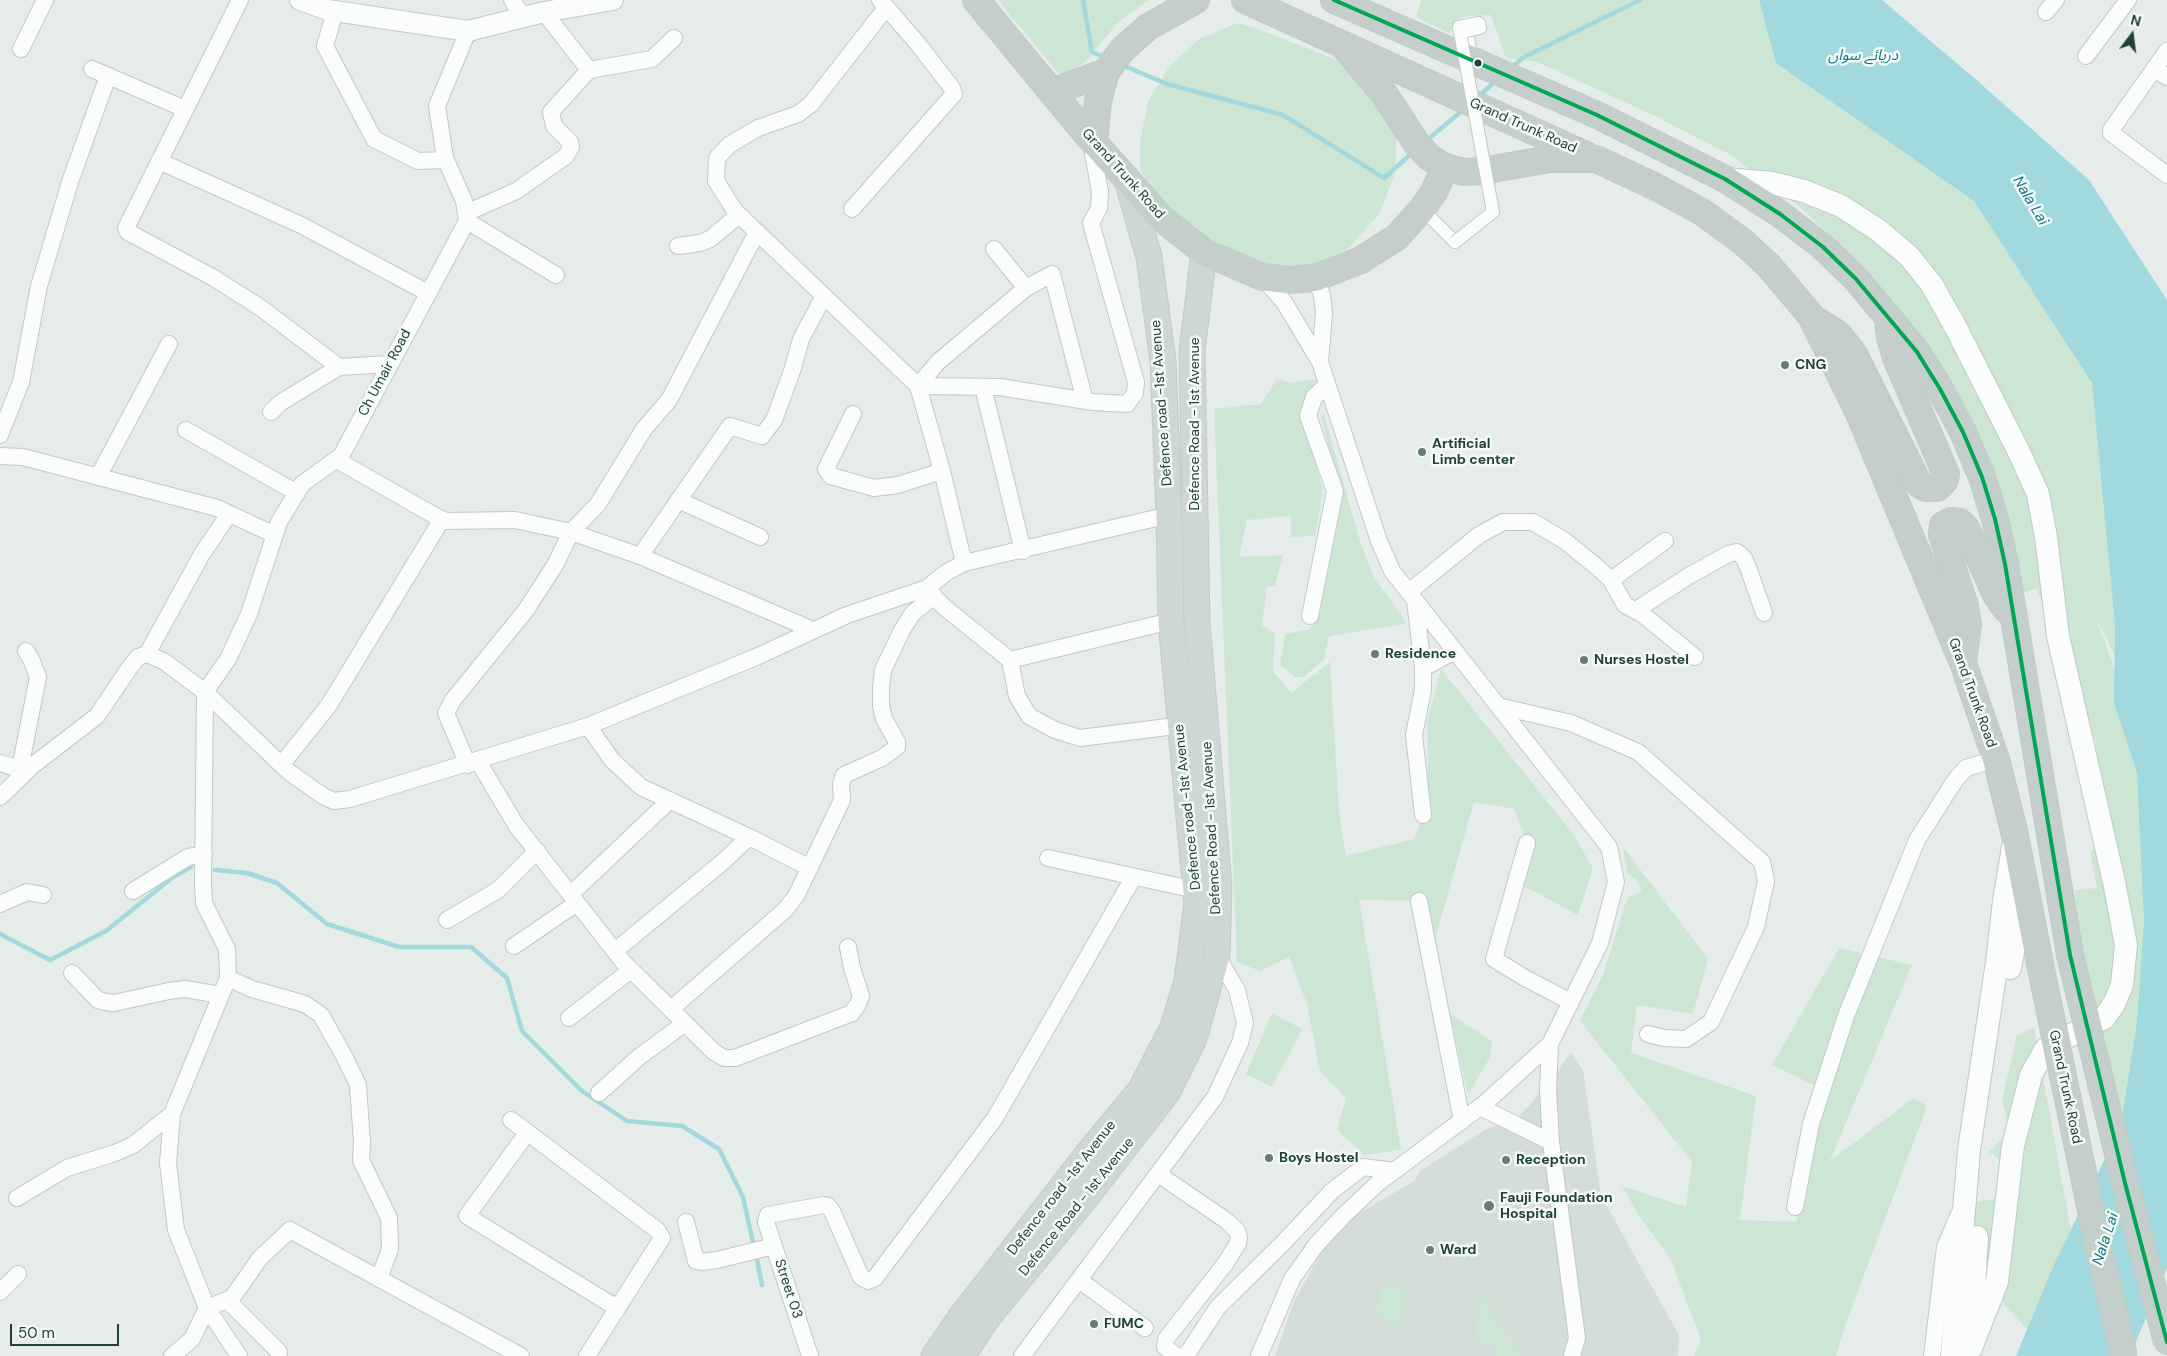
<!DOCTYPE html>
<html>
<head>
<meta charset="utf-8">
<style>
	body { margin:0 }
	#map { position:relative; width:2167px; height:1356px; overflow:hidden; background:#e6ece9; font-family:"DM Sans",sans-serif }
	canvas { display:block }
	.north { position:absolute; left:2107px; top:10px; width:50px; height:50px; -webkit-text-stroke:4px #f4faf7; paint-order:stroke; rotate:15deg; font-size:14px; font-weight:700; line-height:20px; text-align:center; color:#204237 }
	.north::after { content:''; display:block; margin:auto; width:18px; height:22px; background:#204237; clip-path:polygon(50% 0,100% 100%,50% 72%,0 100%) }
	.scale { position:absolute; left:10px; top:1324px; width:109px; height:22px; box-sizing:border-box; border:2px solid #204237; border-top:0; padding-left:6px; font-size:15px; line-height:18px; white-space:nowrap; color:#204237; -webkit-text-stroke:4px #f4faf7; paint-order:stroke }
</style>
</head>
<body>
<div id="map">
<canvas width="2167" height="1356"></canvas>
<div class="north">N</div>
<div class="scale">50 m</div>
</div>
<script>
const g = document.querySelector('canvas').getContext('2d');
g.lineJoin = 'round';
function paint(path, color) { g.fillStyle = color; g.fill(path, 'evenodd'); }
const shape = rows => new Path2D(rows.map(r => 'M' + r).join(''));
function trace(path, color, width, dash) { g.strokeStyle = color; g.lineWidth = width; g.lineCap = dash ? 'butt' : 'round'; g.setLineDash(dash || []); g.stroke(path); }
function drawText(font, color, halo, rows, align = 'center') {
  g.font = font + ' "DM Sans","Noto Sans Arabic",sans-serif'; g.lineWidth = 5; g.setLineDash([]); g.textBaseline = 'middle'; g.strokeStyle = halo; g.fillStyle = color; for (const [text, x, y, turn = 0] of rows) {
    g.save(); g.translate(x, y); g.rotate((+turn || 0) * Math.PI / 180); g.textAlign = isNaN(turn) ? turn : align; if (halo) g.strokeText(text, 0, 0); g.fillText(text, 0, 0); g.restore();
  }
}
paint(shape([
	[1571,1053,1583,1070,1601,1196,1679,1335,1678,1356,1275,1356,1293,1304,1323,1249,1356,1215,1414,1181,1420,1171,1488,1128,1515,1120,1529,1106]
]), '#d3ded9');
paint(shape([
	[998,0,1149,0,1118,22,1088,59,1066,77,1057,72],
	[1421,0,1780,0,1985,191,2121,392,2145,718,2096,617,2154,780,2167,997,2167,1272,2078,953,2075,890,2097,888,2090,852,2109,834,2084,761,2097,754,2095,739,2087,737,2044,606,2036,589,2015,595,1914,334,1865,268,1802,209,1729,154,1651,114,1537,62,1506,58,1491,15,1462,17,1449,33,1416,17],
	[1237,23,1253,27,1344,63,1397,131,1395,174,1379,214,1350,247,1312,268,1275,267,1237,258,1208,245,1146,183,1140,166,1140,143,1148,102,1169,67,1199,39],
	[1277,379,1293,383,1316,379,1317,390,1303,417,1323,490,1315,536,1291,537,1291,516,1247,520,1239,557,1283,555,1275,586,1267,586,1262,625,1275,634,1273,671,1291,693,1330,662,1339,811,1346,856,1414,839,1423,815,1428,765,1427,723,1441,669,1571,831,1593,868,1578,915,1516,882,1527,843,1514,809,1474,802,1430,957,1419,901,1359,900,1401,1150,1364,1155,1337,1130,1346,1098,1320,1071,1307,1004,1289,957,1260,971,1237,962,1214,409,1261,404],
	[1324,414,1359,538,1374,578,1400,613,1406,624,1329,636,1324,659,1304,677,1295,677,1280,665,1285,634,1310,629,1318,619,1340,488,1321,417],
	[1623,847,1708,959,1693,1014,1637,1005,1631,1053,1756,1096,1740,1220,1796,1222,1822,1089,1772,1065,1839,948,1912,965,1830,1161,1914,1098,1927,1106,1844,1329,1836,1356,1694,1356,1701,1340,1671,1260,1638,1214,1622,1186,1686,1207,1692,1162,1580,1021,1603,975,1627,898,1642,891,1636,879,1627,874],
	[1272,1013,1302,1029,1272,1087,1246,1074],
	[1450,1014,1492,1041,1489,1059,1468,1095],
	[2034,1028,2077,1264,2052,1356,1981,1279,1958,1215,1978,1202,2012,1195,2005,1164,1989,1152,2010,1131,2002,1100,2017,1035],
	[1382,1283,1407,1295,1392,1330,1392,1325,1378,1312],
	[1484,1298,1495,1311,1491,1315,1485,1314,1485,1321,1493,1320,1523,1356,1499,1356,1496,1353,1499,1347,1497,1344,1494,1347,1481,1340,1475,1333,1475,1325]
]), '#cde6d4');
paint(shape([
	[1759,0,1882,0,1980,83,2089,180,2167,300,2167,1268,2130,1356,2016,1356,2053,1267,2121,1125,2137,1022,2144,921,2137,773,2114,703,2115,625,2092,383,1974,201,1776,63]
]), '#a2d9de');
trace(shape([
	[1083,0,1092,52,1106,58],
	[1122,65,1167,84,1283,115,1384,178,1412,153],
	[1511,68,1524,57,1640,0],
	[1479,96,1496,81],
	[1426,141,1464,109],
	[215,870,247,873,277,883,327,924,399,947,471,947,507,978,522,1031,582,1091,627,1121,682,1126,719,1149,743,1197,754,1247],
	[0,934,50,960,106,931,173,877,191,867],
	[756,1255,762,1285]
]), '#a2d9de', 4.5);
const pedestrian = shape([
	[1467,31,1472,62],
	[1422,209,1455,242]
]);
const minor = shape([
	[240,0,126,228,128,232,214,278,261,308,339,367,390,364],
	[512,0,524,18],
	[886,8,811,104,798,114,758,128,729,145,717,158,716,181,735,211,918,386,1000,387,1093,402,1127,404,1135,393,1136,382,1091,223,1099,208,1100,192,1091,142],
	[335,11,325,46,374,139,418,161,446,160],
	[2046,12,2056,0],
	[21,49,45,0],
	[2167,51,2111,130,2111,133,2167,175],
	[2086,56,2128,0],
	[92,69,185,109],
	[2154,69,2167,77],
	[589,70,652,59,674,38],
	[159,161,301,225,428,293],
	[852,209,954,94,952,88,918,44,880,0],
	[466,213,516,191,566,156,571,147,570,142,554,126,551,112,589,70,544,12],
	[467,221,556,275],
	[678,246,700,243,710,239,739,215],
	[994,249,1026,288],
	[1315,278,1322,295,1324,313,1320,362],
	[983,387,1023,551],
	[271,412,280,403,339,367],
	[853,414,826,469,831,476,874,488,898,485,942,471],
	[186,430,297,493],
	[0,435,21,382,39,286,70,182,108,76],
	[0,456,23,457,217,508,275,535],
	[337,460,444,521,515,520,571,532,640,556,813,630],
	[98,477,169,344],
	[678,500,760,537],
	[640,556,730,426,762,436,774,420,792,371,801,339,824,296],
	[964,563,942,471,918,386,938,362,1026,288,1052,274,1085,401],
	[1611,580,1665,541],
	[927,589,944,607,1010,660,1171,621],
	[1409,592,1479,535,1503,522,1533,522,1565,541,1597,567,1611,580,1625,605,1642,614,1695,657],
	[1415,600,1423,668,1423,690,1414,735,1423,815],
	[1636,610,1687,577,1728,554,1737,552,1744,558,1749,570,1764,613],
	[1310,616,1335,491,1308,416,1314,397,1327,385],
	[147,654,202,554,229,514],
	[1010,660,1017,696,1029,716,1055,730,1080,738,1191,724],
	[1423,668,1455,651],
	[1498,706,1571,723,1638,752,1762,862,1766,881,1756,927,1711,1022,1686,1039,1664,1038,1648,1034],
	[588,726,612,760,641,787,749,837,810,868],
	[478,761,516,825,624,963,714,1052,724,1058,735,1058,852,1013,858,1004,861,996,852,968,848,947],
	[0,763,20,769],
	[282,764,329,705,442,519],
	[468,765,446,713,453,700,526,610,555,565,571,532,598,504,644,429,669,400,757,232],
	[18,779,38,677,31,659,26,651],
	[0,797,32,766,97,716,130,667,138,657,147,654,165,662,205,692,289,772,323,796,334,801,350,799,588,726,756,657,847,615,927,588,947,572,964,563,1169,515],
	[1527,843,1494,959,1525,978,1571,1002],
	[1048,858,1196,890],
	[133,891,188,857,204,854],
	[571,894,670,800],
	[1419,901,1462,1121],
	[0,904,27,892,43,895],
	[447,920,498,890,537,851],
	[514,946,577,903],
	[615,951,725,860,749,837],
	[72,973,98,1000,105,1002,114,1003,169,991,185,989,221,995],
	[228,978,252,989,305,1004,321,1015,344,1056,358,1085,362,1143,361,1160,389,1218,390,1249,379,1279],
	[671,1009,785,910,796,896,842,800,841,784,844,775,882,758,897,747,897,742,884,719,881,706,881,688,883,670,902,630,913,613,934,596],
	[569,1018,631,970],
	[1550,1044,1548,1090,1551,1142,1577,1338,1572,1356],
	[599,1093,639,1057,685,1023],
	[1480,1107,1551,1142],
	[511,1120,657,1230,662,1238,587,1356],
	[527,1133,467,1216,617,1308],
	[1158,1174,1227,1221,1237,1231,1239,1237,1238,1243,1225,1264,1166,1339,1165,1347,1176,1356],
	[17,1198,67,1168,115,1153,133,1145,172,1114],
	[1795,1207,1811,1124,1846,1016,1917,840,1956,779,1966,768,1996,759],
	[686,1222,696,1261,701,1262,717,1260,774,1246],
	[1079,1280,1145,1328],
	[0,1292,18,1274],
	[227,1300,279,1352],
	[172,1356,192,1339,207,1308,232,1298,260,1258,290,1230,521,1356],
	[239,1356,207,1308,176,1230,168,1163,172,1114,228,978,227,949,204,903,203,883,205,692,228,659,249,614,279,522,302,484,341,456,467,221,464,201,445,158,437,106,468,31],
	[810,1356,766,1222,768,1215,824,1205,828,1206,832,1211,861,1277,868,1281,875,1278,995,1118,1133,878],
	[1022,1356,1215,1097,1240,1043,1245,1023,1237,990,1217,956],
	[1183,1356,1187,1354,1218,1307,1282,1244,1332,1191,1363,1167,1394,1171],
	[1259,1356,1292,1279,1316,1245,1342,1217,1378,1183,1484,1104,1550,1044,1600,943,1616,882,1609,847,1392,571,1379,541,1320,362,1284,302,1262,277],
	[1932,1356,1945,1247,1959,1214]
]);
const tertiary = shape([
	[300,0,328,10,468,31,544,12,613,0]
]);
const secondary = shape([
	[1725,179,1772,183,1804,191,1841,206,1878,230,1909,256,1932,285,1955,326,2019,452,2038,494,2046,537,2058,636,2114,882,2126,945,2122,985,2114,1004,2104,1018,2048,1047,2045,1050,2031,1075,2013,1146,1997,1282,1971,1348],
	[2010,968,2024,893],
	[1972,1325,1977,1237],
	[1952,1356,1969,1150,1997,962,2004,901,2014,841]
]);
const primary = shape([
	[934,1356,960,1318,1093,1147,1141,1089,1173,1027,1187,981,1197,903,1171,621,1169,515,1163,361,1149,257,1127,180],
	[962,1356,988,1317,1084,1200,1167,1093,1194,1039,1217,956,1219,887,1197,623,1192,351,1204,252]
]);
const trunk = shape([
	[976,0,1084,131,1161,218,1204,252,1262,277,1287,280,1315,278,1361,260,1397,237,1422,209,1434,192,1445,167],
	[1245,0,1588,156],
	[1334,0,1597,115,1725,179,1780,214,1823,247,1856,279,1917,352,1940,389,1963,432,1982,477,1995,519,2005,564,2070,955],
	[1342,44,1385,95,1417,144,1429,157,1445,167,1464,172,1481,171,1550,159,1596,159,1654,186,1702,212,1743,242,1769,266,1811,316,1858,411,1963,663,1996,759,2015,835,2040,964],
	[1052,92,1106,72],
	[1094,143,1098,101,1106,72,1122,50,1148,27,1196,0],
	[1817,321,1838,334,1854,354,1919,484,1926,488,1937,488,1945,480,1946,474,1896,358,1890,337,1888,319],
	[1963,662,1968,624,1965,606,1942,535,1943,525,1951,521,1960,522,1966,528,1996,595,2006,609]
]);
trace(pedestrian, '#c3c9c6', 14);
trace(minor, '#c3c9c6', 18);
trace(tertiary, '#c3c9c6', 22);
trace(secondary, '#c1cac6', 24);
trace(primary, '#c1cbc7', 27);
trace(trunk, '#c1cbc7', 28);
trace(pedestrian, '#fbfcfc', 12);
trace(minor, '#fbfcfc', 16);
trace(tertiary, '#fbfcfc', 20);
trace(secondary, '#fbfcfc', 22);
trace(primary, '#cdd8d4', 25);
trace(trunk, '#c4ceca', 26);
const pedestrianBridge = shape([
	[1455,242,1493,212,1459,27,1479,23,1480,28,1467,31]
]);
const trunkBridge = shape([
	[2070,955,2125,1183,2167,1342],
	[2040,964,2097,1240,2124,1356]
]);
trace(pedestrianBridge, '#c3c9c6', 14, []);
trace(trunkBridge, '#c1cbc7', 28, []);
trace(pedestrianBridge, '#fbfcfc', 12);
trace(trunkBridge, '#c4ceca', 26);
trace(shape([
	[1334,0,1597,115,1725,179,1780,214,1823,247,1856,279,1917,352,1940,389,1963,432,1982,477,1995,519,2005,564,2070,955,2125,1183,2167,1342]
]), '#00a651', 4);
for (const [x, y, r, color] of [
	[1478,63,4.5,"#204237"],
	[1785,365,5,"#657e75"],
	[1422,452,5,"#657e75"],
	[1375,654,5,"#657e75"],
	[1584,660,5,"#657e75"],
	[1269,1158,5,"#657e75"],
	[1506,1160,5,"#657e75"],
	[1489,1206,6,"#657e75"],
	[1430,1250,5,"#657e75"],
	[1094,1324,5,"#657e75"]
]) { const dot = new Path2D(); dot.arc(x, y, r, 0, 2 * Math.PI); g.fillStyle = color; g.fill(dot); trace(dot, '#f4faf7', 2); }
drawText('14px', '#204237', '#f4faf7', [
	["Grand Trunk Road",1523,126,24],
	["Grand Trunk Road",1123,174,48],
	["Ch Umair Road",385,373,-62],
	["Defence road -1st Avenue",1162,403,-94],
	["Defence Road - 1st Avenue",1195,424,-90],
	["Grand Trunk Road",1972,693,70],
	["Defence road -1st Avenue",1188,807,-96],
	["Defence Road - 1st Avenue",1212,828,-93],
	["Grand Trunk Road",2065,1087,78],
	["Defence road -1st Avenue",1062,1188,-52],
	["Defence Road - 1st Avenue",1077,1207,-51],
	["Street 03",788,1289,72]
]);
drawText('bold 14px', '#204237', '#f4faf7', [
	["CNG",1795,365],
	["Artificial",1432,444],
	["Limb center",1432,460],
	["Residence",1385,654],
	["Nurses Hostel",1594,660],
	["Boys Hostel",1279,1158],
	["Reception",1516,1160],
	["Fauji Foundation",1500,1198],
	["Hospital",1500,1214],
	["Ward",1440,1250],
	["FUMC",1104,1324]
], 'left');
drawText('italic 15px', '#127986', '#f4faf7', [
	["دریائے سواں",1863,56],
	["Nala Lai",2030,201,59],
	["Nala Lai",2106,1239,-72]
]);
</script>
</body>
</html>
